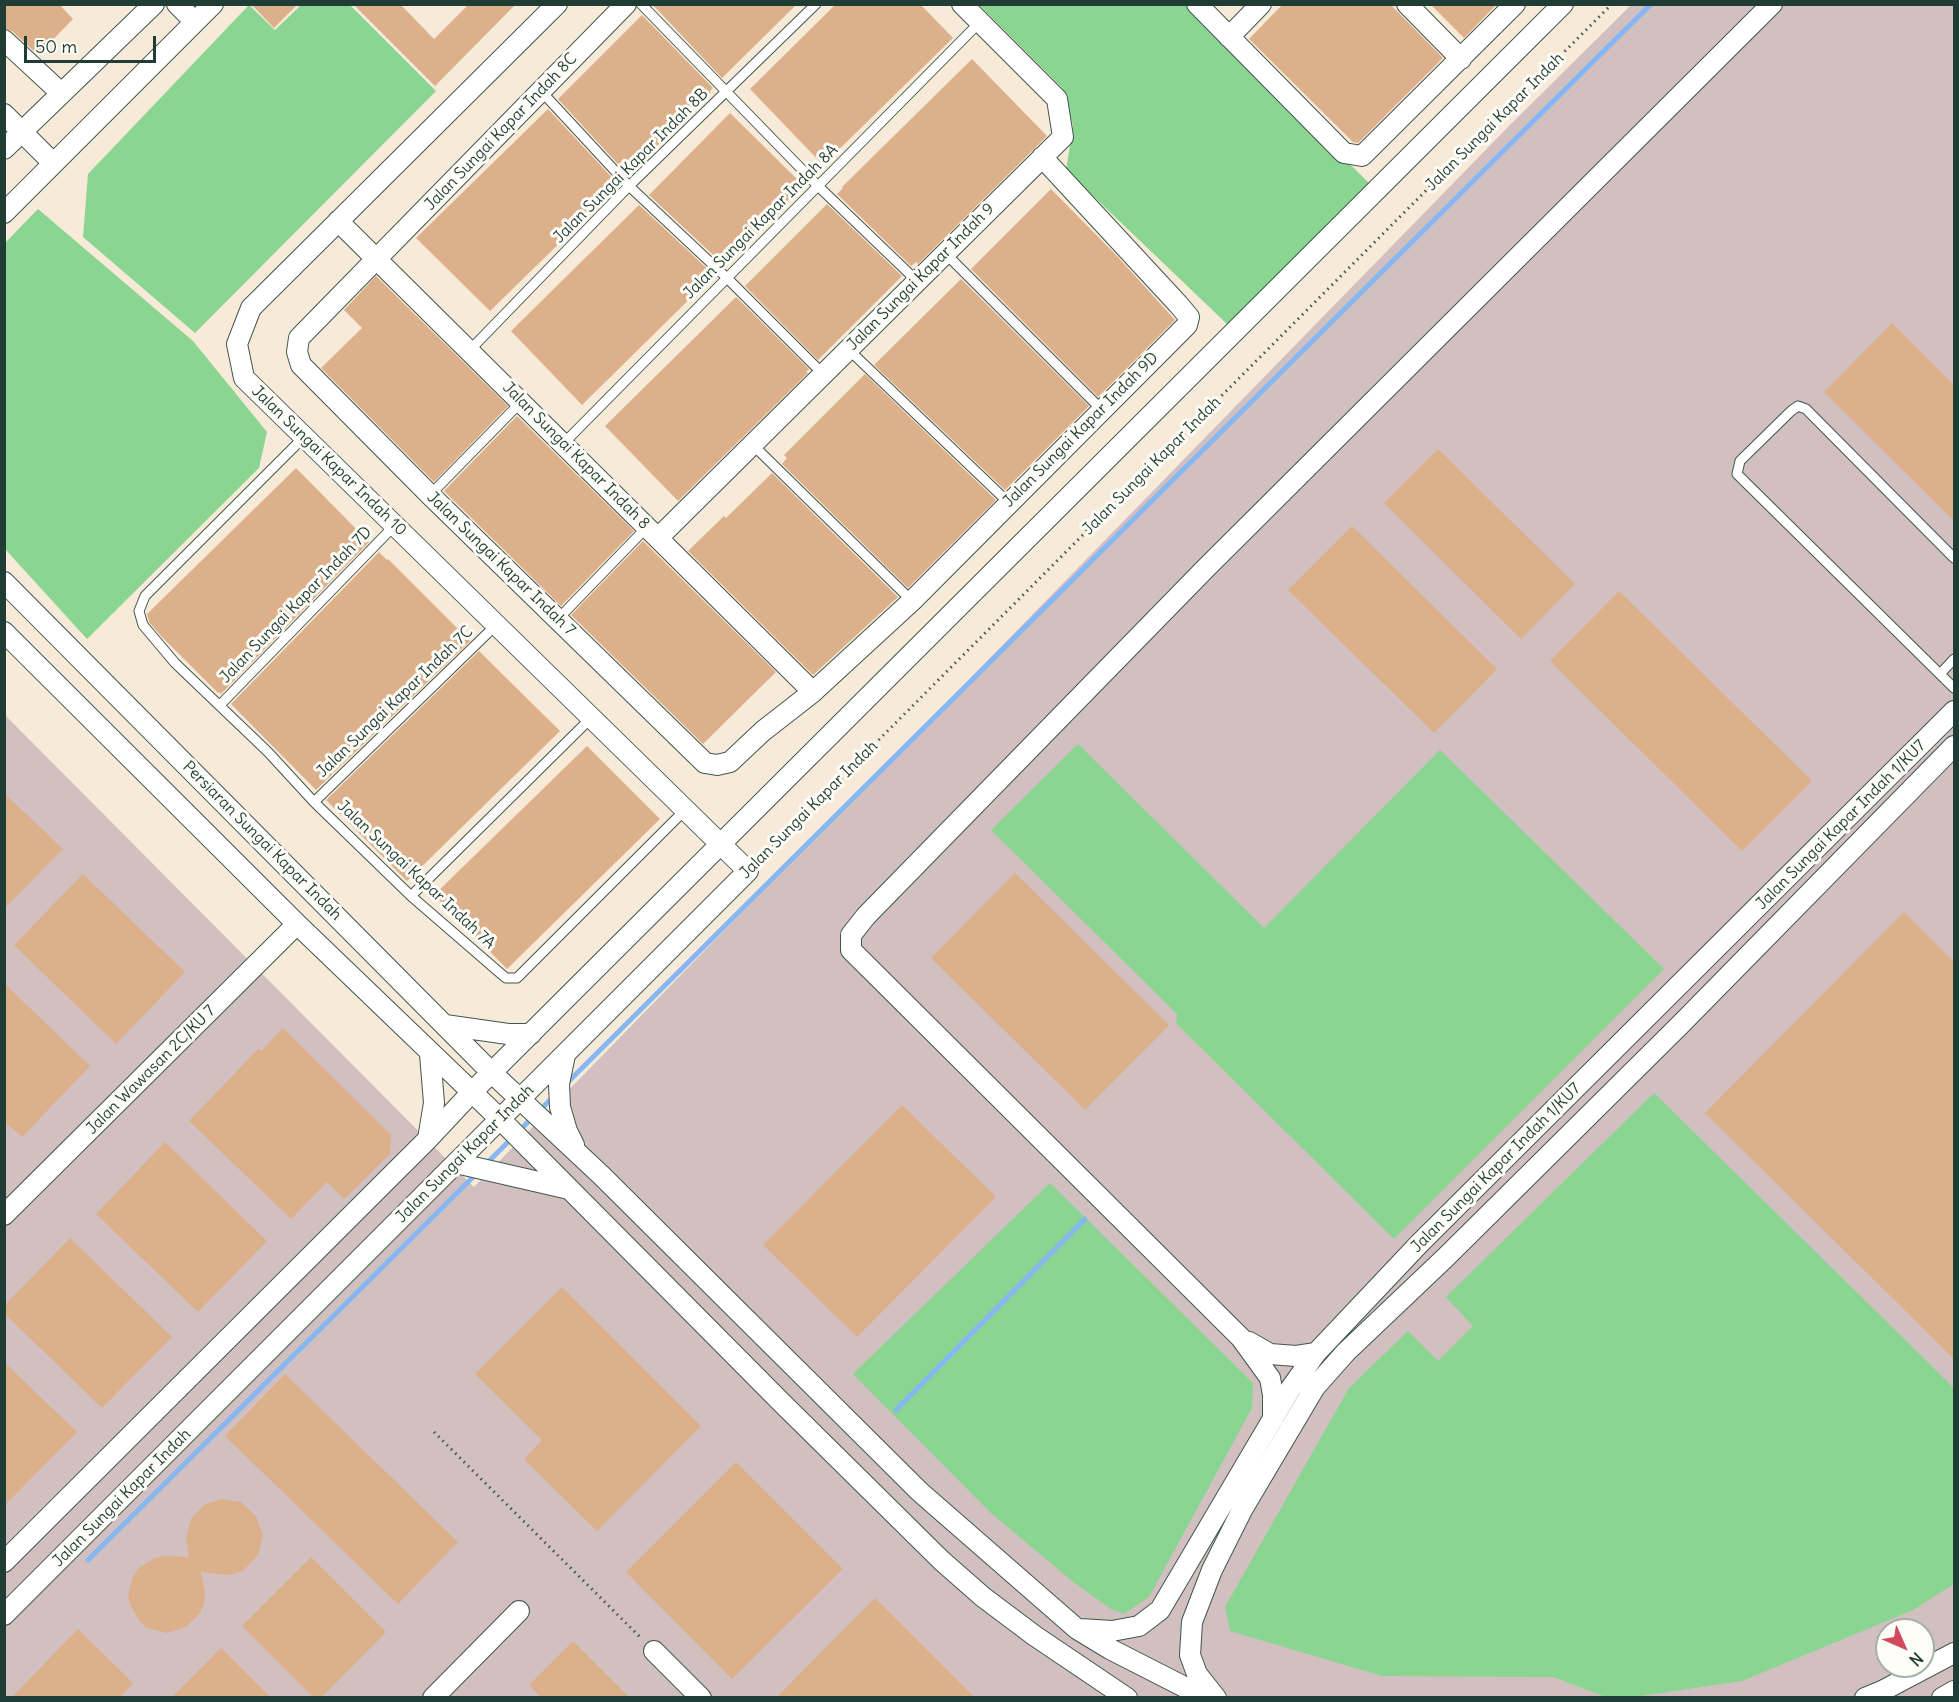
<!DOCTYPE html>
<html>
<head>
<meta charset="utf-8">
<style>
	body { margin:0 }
	#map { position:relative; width:1959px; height:1702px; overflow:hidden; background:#f8ead8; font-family:Delius,sans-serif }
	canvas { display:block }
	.frame { position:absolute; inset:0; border:6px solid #1f3d34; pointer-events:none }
	.north { position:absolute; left:1875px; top:1618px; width:60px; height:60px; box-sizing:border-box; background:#fdfcf7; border:2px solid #a4b0a9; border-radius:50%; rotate:135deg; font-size:16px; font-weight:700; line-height:24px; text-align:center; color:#1f3d34 }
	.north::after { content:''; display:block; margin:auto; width:21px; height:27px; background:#d1495b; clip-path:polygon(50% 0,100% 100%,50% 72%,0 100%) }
	.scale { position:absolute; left:24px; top:36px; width:132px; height:27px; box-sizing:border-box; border:3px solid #1f3d34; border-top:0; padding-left:8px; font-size:18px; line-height:21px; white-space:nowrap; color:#1f3d34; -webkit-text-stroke:4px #fdfcf7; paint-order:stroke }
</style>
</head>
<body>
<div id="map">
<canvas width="1959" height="1702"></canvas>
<div class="frame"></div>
<div class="north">N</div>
<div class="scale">50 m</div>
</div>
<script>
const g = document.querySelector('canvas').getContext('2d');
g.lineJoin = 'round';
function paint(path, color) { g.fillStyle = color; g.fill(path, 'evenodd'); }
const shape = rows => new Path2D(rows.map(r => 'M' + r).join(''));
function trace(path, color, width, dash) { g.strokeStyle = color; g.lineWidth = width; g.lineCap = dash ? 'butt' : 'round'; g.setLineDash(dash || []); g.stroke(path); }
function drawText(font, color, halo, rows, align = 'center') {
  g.font = font + ' Delius,sans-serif'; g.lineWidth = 6; g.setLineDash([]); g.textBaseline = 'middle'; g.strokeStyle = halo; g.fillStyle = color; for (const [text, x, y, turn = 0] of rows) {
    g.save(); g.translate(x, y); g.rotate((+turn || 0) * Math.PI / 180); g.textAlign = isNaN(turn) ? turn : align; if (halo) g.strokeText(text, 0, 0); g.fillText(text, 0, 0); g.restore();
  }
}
paint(shape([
	[1631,5,1954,5,1954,1697,5,1697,4,714,474,1187,1508,127],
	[1887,1630,1923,1630,1923,1666,1887,1666]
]), '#d2bfc0');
paint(shape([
	[249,5,275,30,301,5,350,5,436,91,195,333,83,237,88,174],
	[979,5,1189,5,1370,184,1228,325,1066,170,1073,126,1063,89],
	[38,209,193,341,267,432,259,468,87,639,5,549,5,243],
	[1078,744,1264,928,1440,750,1664,969,1394,1239,1176,1023,1177,1014,991,830],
	[1654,1093,1954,1388,1954,1584,1913,1610,1742,1681,1627,1698,1606,1697,1553,1677,1382,1676,1230,1631,1225,1607,1349,1388,1408,1331,1438,1361,1473,1326,1446,1297],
	[1050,1183,1253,1383,1252,1408,1149,1597,1124,1614,1111,1609,1072,1581,991,1513,853,1374]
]), '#8ad591');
trace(shape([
	[565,1085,1651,4],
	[519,1131,554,1096],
	[485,1165,512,1138],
	[896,1410,1085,1219],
	[88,1560,478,1172]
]), '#86b7f2', 5);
paint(shape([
	[4,4,59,4,73,19,38,55,12,31,4,28],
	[251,4,298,4,274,28],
	[353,4,400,4,434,39,469,4,516,4,435,86],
	[652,4,797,4,722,78],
	[836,4,920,4,953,38,823,165,750,89],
	[1283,4,1390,4,1443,58,1358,143,1353,142,1249,39],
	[1430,4,1497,4,1464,38],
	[642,15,713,88,710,91,711,92,628,175,558,99],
	[972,59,1047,136,918,264,916,262,911,266,837,194,843,188,842,187],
	[548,109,619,185,490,311,416,238],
	[730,113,803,185,724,265,649,195],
	[1051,189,1116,255,1175,320,1098,397,971,269],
	[827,204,902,276,818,360,745,286],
	[639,205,714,275,582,405,511,331],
	[376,276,508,406,434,482,321,368,362,328,344,310],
	[961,279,1089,406,1005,490,874,365],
	[736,297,809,369,806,372,808,373,678,501,605,426],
	[1892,323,1954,385,1954,521,1824,392],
	[865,374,996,500,908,588,782,464,787,458,784,455],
	[517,416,634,531,561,606,444,491],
	[1438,449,1575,584,1521,639,1384,503],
	[296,468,369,542,221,694,219,692,218,693,161,636,149,622,147,614],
	[772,473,898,597,813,675,688,551,724,516,726,518],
	[1352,526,1497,669,1434,733,1288,590],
	[643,541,776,672,703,744,571,615],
	[379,552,387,560,388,559,470,641,316,790,231,704],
	[1619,591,1812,781,1742,851,1550,661],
	[479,651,560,731,407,881,326,800],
	[587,746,660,819,507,969,434,895],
	[4,793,63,849,4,909],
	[1015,873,1169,1025,1085,1110,931,958],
	[83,874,185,972,116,1044,14,945],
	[1904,912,1954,962,1954,1359,1705,1113],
	[4,983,90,1066,22,1137,4,1121],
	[283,1028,391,1135,390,1154,344,1199,327,1182,291,1219,189,1121,258,1049,261,1051],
	[902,1105,996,1197,857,1337,763,1245],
	[165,1142,267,1241,198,1312,96,1214],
	[70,1238,172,1337,102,1408,4,1313,4,1306],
	[562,1287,701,1426,597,1531,524,1459,542,1440,475,1374],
	[4,1362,77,1432,4,1506],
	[285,1374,458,1542,398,1604,225,1436],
	[736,1462,843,1569,732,1679,626,1572],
	[221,1499,241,1502,256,1516,263,1535,258,1555,244,1570,234,1574,225,1575,201,1572,205,1593,204,1603,200,1613,186,1627,167,1633,147,1628,140,1622,130,1604,128,1595,133,1576,139,1568,155,1558,164,1556,189,1557,186,1537,191,1519,204,1505],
	[311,1557,386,1632,321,1698,314,1698,242,1626],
	[875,1598,975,1698,776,1698],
	[78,1629,133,1683,120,1698,11,1698],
	[573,1641,630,1698,542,1698,529,1685],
	[221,1648,271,1698,171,1698]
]), '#ddb08c');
const lane = shape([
	[641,4,818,186,917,281],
	[541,91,629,186,727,278,823,374],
	[945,253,1102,410],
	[848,349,1009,503],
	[469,351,629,186,816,4],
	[304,437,145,596,139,611,143,625,175,663,268,752,314,802,411,896,500,973,506,978,517,978,685,810],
	[563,444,980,22],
	[752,444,912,601],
	[430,495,521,402],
	[1954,558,1806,409,1798,406,1791,411,1740,461,1737,474,1954,688],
	[558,619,647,527],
	[1940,674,1954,659],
	[220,705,395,525],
	[314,802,496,625],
	[411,896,591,718]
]);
const street = shape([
	[177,4,195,22],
	[626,4,299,338,297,352,301,365,430,495,705,763,717,765,730,762,763,731,813,692,912,601,1187,325,1189,317,1178,304,1042,157],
	[1197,4,1344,153,1362,156,1515,4],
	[1407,4,1461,59],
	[1229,37,1261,4],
	[4,40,61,93],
	[4,114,53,163],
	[4,149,154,4],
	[4,213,213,4],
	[338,221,813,692],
	[658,538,1063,137,1057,99,962,4],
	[4,582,492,1073,601,1175,920,1492,1077,1629,1110,1649,1206,1698],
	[4,632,297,924,500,1119,782,1403,942,1561,983,1597,1035,1636,1127,1698],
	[445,1025,508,1034,531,1034],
	[565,1055,559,1084,560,1107,567,1131,574,1145],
	[428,1139,434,1103,430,1054],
	[456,1163,569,1189],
	[4,1215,297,924],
	[1249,1342,1270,1354,1296,1356,1316,1353],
	[1273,1419,1273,1395,1270,1378,1241,1338,851,950,851,935,866,916,1205,569,1772,4],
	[4,1562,428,1139,471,1093,1563,4],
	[4,1615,748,871,244,378,237,344,251,308,557,4],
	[1080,1629,1112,1631,1139,1626,1160,1610,1291,1388,1316,1353,1419,1244,1954,711],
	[654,1651,701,1698],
	[433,1698,519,1611],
	[1216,1698,1197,1674,1190,1655,1192,1622,1212,1570,1242,1510,1315,1387,1346,1352,1446,1257,1681,1024,1954,746],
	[1865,1698,1882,1691,1954,1653],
	[1942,1698,1954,1691]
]);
trace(lane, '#40574d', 11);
trace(street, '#40574d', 22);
trace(shape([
	[760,859,1612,4],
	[434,1432,642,1639]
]), '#40574d', 3, [1.5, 4.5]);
trace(lane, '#fff', 9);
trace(street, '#fff', 20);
drawText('16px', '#1f3d34', '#fdfcf7', [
	["Jalan Sungai Kapar Indah",1495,122,-45],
	["Jalan Sungai Kapar Indah 8C",501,132,-46],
	["Jalan Sungai Kapar Indah 8B",631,166,-45],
	["Jalan Sungai Kapar Indah 8A",761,222,-45],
	["Jalan Sungai Kapar Indah 9",921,277,-45],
	["Jalan Sungai Kapar Indah 9D",1081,430,-45],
	["Jalan Sungai Kapar Indah 8",576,456,45],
	["Jalan Sungai Kapar Indah 10",329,461,44],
	["Jalan Sungai Kapar Indah",1152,466,-45],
	["Jalan Sungai Kapar Indah 7",501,564,44],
	["Jalan Sungai Kapar Indah 7D",296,605,-46],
	["Jalan Sungai Kapar Indah 7C",395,702,-44],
	["Jalan Sungai Kapar Indah",809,810,-45],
	["Jalan Sungai Kapar Indah 1/KU7",1841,825,-45],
	["Persiaran Sungai Kapar Indah",262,841,45],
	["Jalan Sungai Kapar Indah 7A",416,875,43],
	["Jalan Wawasan 2C/KU 7",151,1070,-45],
	["Jalan Sungai Kapar Indah",465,1154,-45],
	["Jalan Sungai Kapar Indah 1/KU7",1496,1168,-45],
	["Jalan Sungai Kapar Indah",122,1498,-45]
]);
</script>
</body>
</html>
